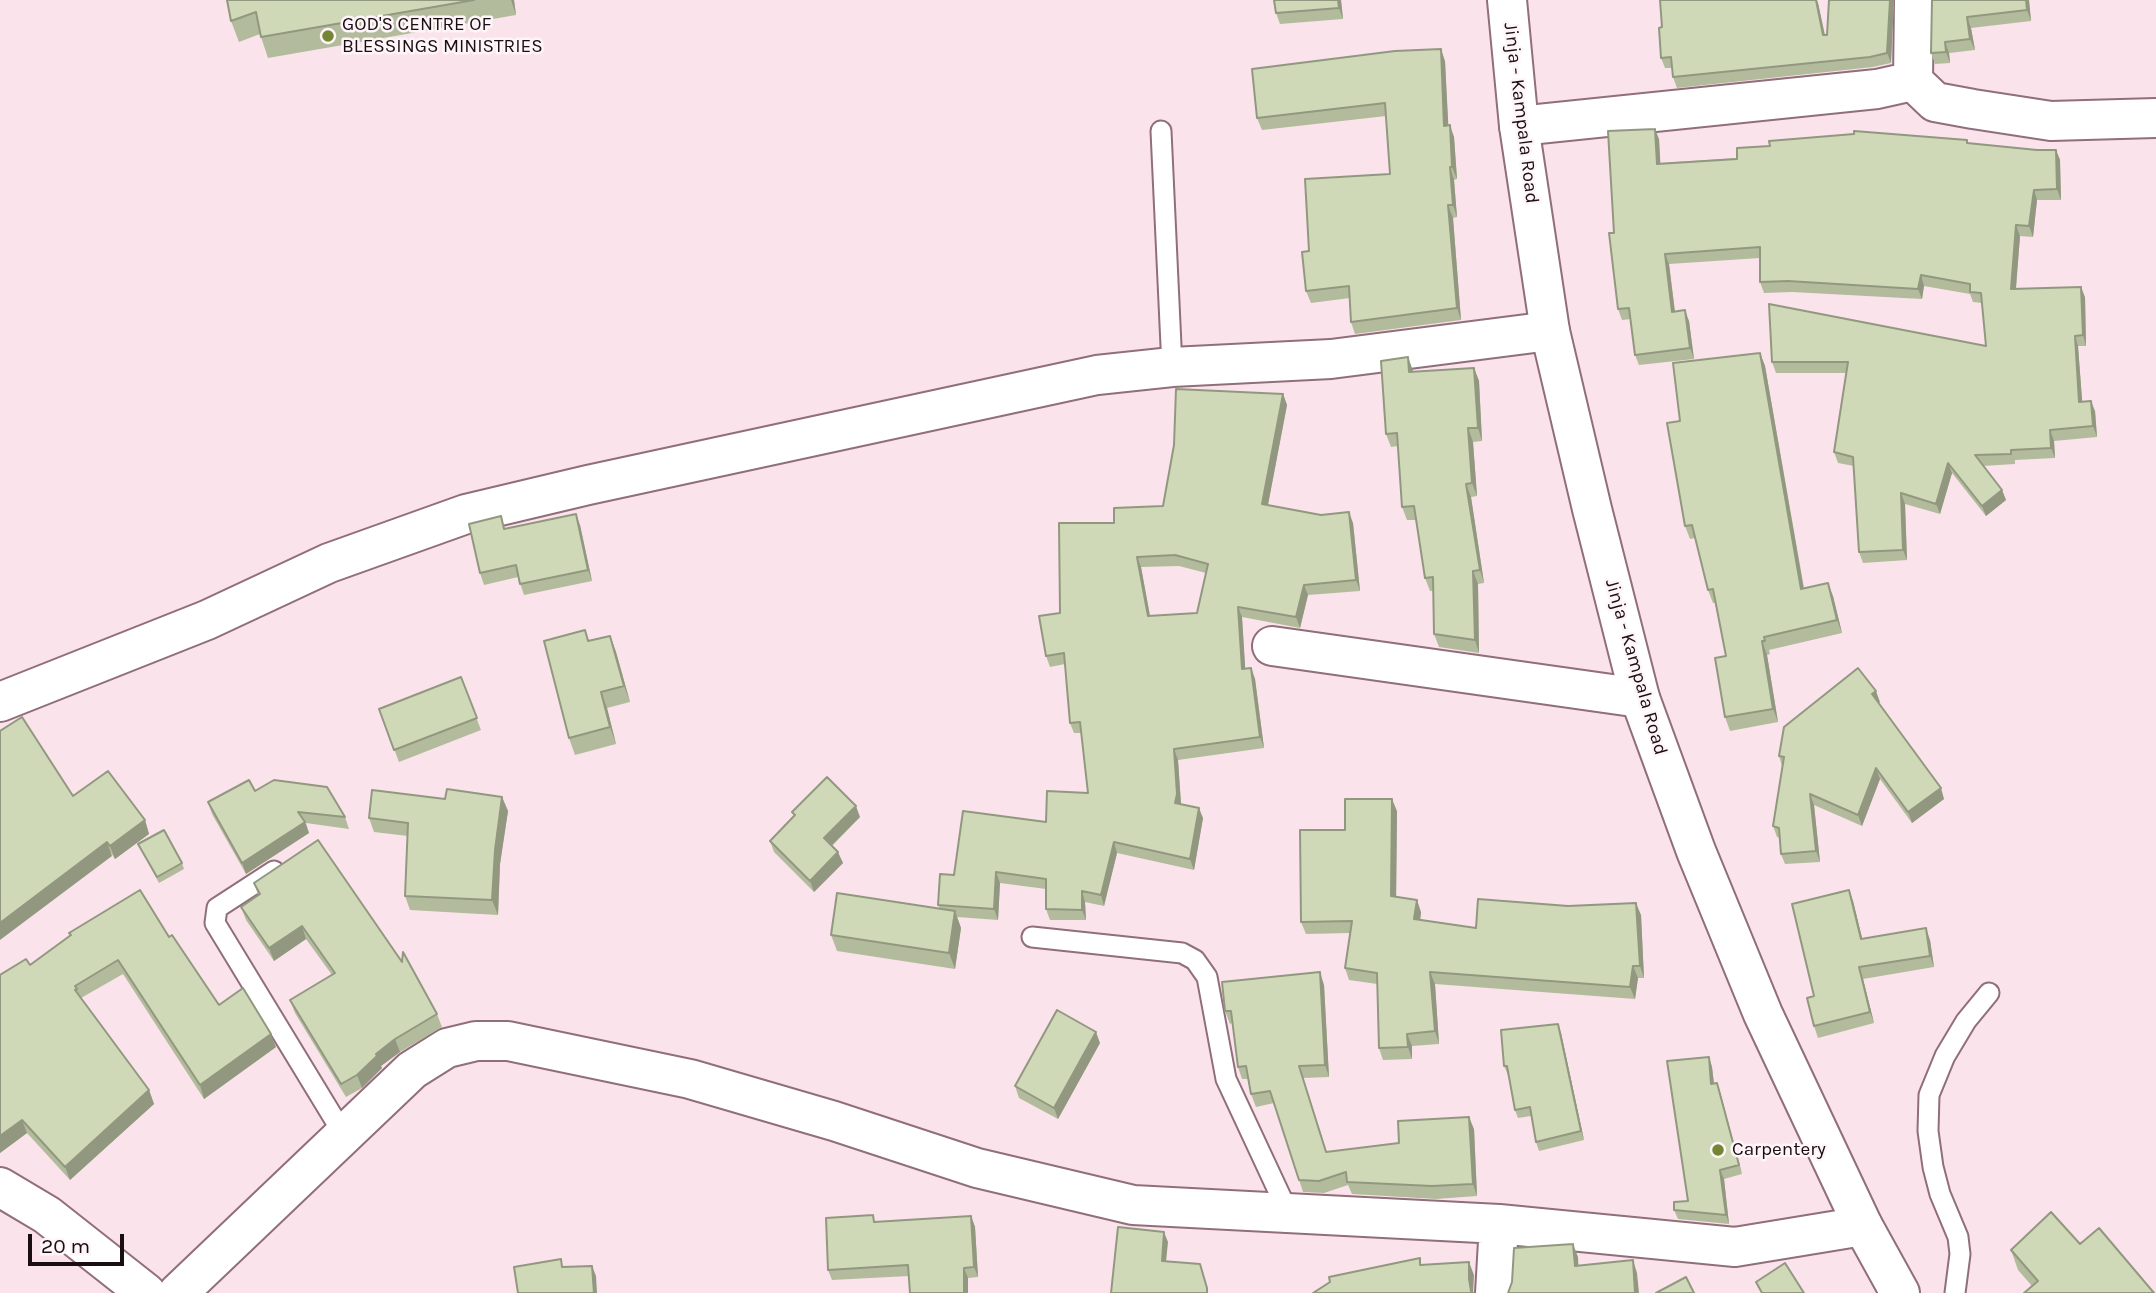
<!DOCTYPE html>
<html>
<head>
<meta charset="utf-8">
<style>
	body { margin:0 }
	#map { position:relative; width:2156px; height:1293px; overflow:hidden; background:#fbe3eb; font-family:Karla,sans-serif }
	canvas { display:block }
	.scale { position:absolute; left:28px; top:1234px; width:96px; height:32px; box-sizing:border-box; border:4px solid #1b0e13; border-top:0; padding-left:9px; font-size:21px; line-height:24px; white-space:nowrap; color:#1b0e13; -webkit-text-stroke:5px #fdf5f8; paint-order:stroke }
</style>
</head>
<body>
<div id="map">
<canvas width="2156" height="1293"></canvas>
<div class="scale">20 m</div>
</div>
<script>
const g = document.querySelector('canvas').getContext('2d');
g.lineJoin = 'round';
const shape = rows => new Path2D(rows.map(r => 'M' + r).join(''));
function trace(path, color, width, dash) { g.strokeStyle = color; g.lineWidth = width; g.lineCap = dash ? 'butt' : 'round'; g.setLineDash(dash || []); g.stroke(path); }
function paint(path, color) { g.fillStyle = color; g.fill(path, 'evenodd'); }
function drawText(font, color, halo, rows, align = 'center') {
  g.font = font + ' Karla,sans-serif'; g.lineWidth = 5; g.setLineDash([]); g.textBaseline = 'middle'; g.strokeStyle = halo; g.fillStyle = color; for (const [text, x, y, turn = 0] of rows) {
    g.save(); g.translate(x, y); g.rotate((+turn || 0) * Math.PI / 180); g.textAlign = isNaN(turn) ? turn : align; if (halo) g.strokeText(text, 0, 0); g.fillText(text, 0, 0); g.restore();
  }
}
const service = shape([
	[1161,131,1172,367],
	[274,871,217,908,215,923,344,1135],
	[1032,937,1182,953,1195,960,1207,977,1226,1079,1288,1212],
	[1955,1293,1960,1254,1958,1237,1940,1194,1933,1167,1928,1131,1929,1095,1945,1056,1966,1021,1989,993]
]);
const minor = shape([
	[1913,81,1935,102,1973,109,2051,121,2156,118],
	[1519,126,1877,89,1913,81,1914,0],
	[1272,646,1640,698],
	[0,702,207,620,329,563,466,514,588,485,1097,375,1172,367,1331,359,1550,331],
	[0,1187,47,1215,146,1293],
	[178,1293,412,1070,447,1048,476,1041,508,1041,690,1079,834,1121,977,1168,1133,1205,1499,1224,1735,1247,1863,1226],
	[1495,1293,1499,1224]
]);
const trunk = shape([
	[1507,0,1519,126,1550,331,1592,509,1640,698,1696,851,1763,1014,1863,1226,1900,1293]
]);
trace(service, '#906e7a', 23);
trace(minor, '#906e7a', 42);
trace(trunk, '#906e7a', 42);
trace(service, '#fff', 19);
trace(minor, '#fff', 38);
trace(trunk, '#fff', 38);
paint(shape([
	[227,0,514,0,516,15,268,58,260,34,239,42,231,21],
	[1274,0,1341,0,1343,19,1280,24,1276,13],
	[1829,0,1894,0,1891,63,1873,67,1677,88,1673,77,1672,68,1665,68,1661,58,1662,27,1818,3,1825,35,1827,35],
	[1932,0,2029,0,2031,21,1971,28,1975,50,1949,53,1950,63,1935,64,1931,53],
	[1445,61,1448,125,1454,137,1457,179,1454,180,1457,217,1453,218,1461,320,1355,334,1351,322,1350,298,1311,303,1306,291,1309,251,1390,174,1386,116,1262,130,1257,118],
	[1659,139,1660,163,1968,143,2037,150,2056,150,2060,160,2061,200,2037,200,2033,237,2020,236,2016,289,2085,297,2086,346,2078,346,2082,401,2095,411,2097,437,2054,441,2055,458,2015,460,2015,464,1983,466,2002,490,2006,500,1986,516,1952,473,1940,514,1905,504,1907,560,1863,563,1859,552,1854,466,1838,463,1834,452,1846,373,1776,373,1772,362,1986,346,1982,303,1973,302,1970,294,1924,286,1922,299,1792,292,1764,293,1760,282,1760,258,1669,264,1675,311,1689,321,1694,359,1639,365,1635,355,1631,319,1622,320,1618,309,1614,233],
	[1760,353,1765,366,1804,588,1833,596,1842,633,1769,650,1770,654,1767,655,1778,722,1730,731,1725,717,1726,656,1715,603,1713,603,1708,590,1695,538,1690,539,1685,526,1680,421],
	[1408,357,1413,372,1474,368,1479,381,1482,441,1473,442,1477,496,1471,497,1484,583,1478,584,1479,653,1439,647,1434,634,1433,591,1430,591,1425,578,1416,520,1407,520,1402,507,1398,446,1391,447,1386,434],
	[1283,394,1287,405,1268,505,1353,523,1360,591,1308,595,1300,628,1242,617,1245,669,1251,668,1255,679,1264,748,1178,760,1181,804,1203,818,1194,870,1117,853,1104,906,1085,902,1086,920,1050,920,1046,909,1046,889,1000,883,998,920,957,917,961,928,955,969,837,951,831,935,940,909,938,905,954,875,1046,822,1088,793,1081,733,1074,733,1070,723,1065,664,1050,667,1046,656,1060,613,1114,523,1163,506],
	[1179,566,1206,573,1197,613,1150,616,1141,567],
	[580,525,592,581,524,595,518,577,484,585,480,573,505,529],
	[585,630,589,641,610,636,616,652,630,702,607,708,616,744,575,755,569,738],
	[461,677,481,730,399,762,379,709],
	[1880,702,1878,703,1944,799,1912,823,1880,779,1862,826,1814,805,1820,862,1785,864,1781,854,1780,838,1777,837,1773,826,1782,766,1779,756],
	[255,791,345,817,349,829,306,823,309,833,246,874,212,814,208,802],
	[73,796,145,820,149,834,115,859],
	[502,797,508,811,500,864,498,915,410,910,405,896,408,836,374,832,369,818,445,799],
	[1397,811,1396,897,1421,912,1420,920,1476,928,1641,915,1644,978,1638,978,1635,999,1435,984,1439,1044,1412,1046,1412,1059,1383,1060,1379,1048,1377,984,1349,980,1345,968,1350,933,1306,934,1301,922,1345,830],
	[792,812,860,817,832,846,843,863,814,892,774,852,770,841,794,816],
	[138,844,182,863,184,869,159,883],
	[254,883,437,1014,442,1027,400,1052,381,1066,382,1068,362,1088,346,1097,295,1013,290,1000,332,975,306,939,274,961,246,920,241,907,258,895],
	[1849,890,1853,901,1862,938,1930,940,1934,967,1863,979,1874,1023,1818,1038,1814,1026,1814,996],
	[169,937,219,1005,276,1047,204,1099,123,974,81,998,149,1090,154,1104,70,1180,27,1133,0,1153,0,975,30,965],
	[1324,985,1329,1077,1303,1078,1327,1152,1399,1143,1474,1129,1477,1196,1436,1199,1352,1194,1348,1185,1324,1193,1303,1192,1274,1103,1256,1107,1251,1094,1248,1079,1242,1079,1238,1067,1232,1023,1230,1024,1225,1011],
	[1561,1033,1584,1140,1539,1151,1536,1142,1531,1116,1518,1118,1515,1110,1509,1075,1508,1075,1504,1066],
	[1100,1043,1058,1119,1019,1098,1015,1086],
	[1709,1057,1712,1067,1714,1084,1717,1083,1720,1092,1742,1174,1724,1179,1729,1224,1678,1219,1674,1210,1688,1201],
	[971,1216,975,1227,978,1277,968,1278,968,1293,910,1293,909,1276,832,1280,828,1270,876,1222],
	[2080,1244,2032,1286,2018,1270,2011,1250]
]), '#b3bb9d');
paint(shape([
	[511,0,514,0,516,15],
	[1338,0,1341,0,1343,19,1339,8],
	[1816,0,1817,0,1818,3,1827,46,1823,35],
	[1890,0,1894,0,1891,63,1887,53],
	[2026,0,2029,0,2031,21,2027,10],
	[1967,17,1971,28,1975,50,1970,39],
	[1945,42,1949,53,1950,63,1946,52],
	[1441,49,1445,61,1449,138,1444,126],
	[1450,125,1454,137,1457,179,1452,167],
	[1655,129,1659,139,1661,174,1657,164],
	[2056,150,2060,160,2061,200,2057,189],
	[1450,167,1454,180,1457,217,1453,205],
	[2034,190,2037,200,2033,237,2029,226],
	[1448,205,1453,218,1461,320,1457,308],
	[2016,225,2020,236,2015,299,2011,289],
	[1665,254,1669,264,1676,322,1672,312],
	[1921,275,1924,286,1922,299,1918,289],
	[2081,287,2085,297,2086,346,2083,335],
	[1685,310,1689,321,1694,359,1690,348],
	[2075,336,2078,346,2083,412,2079,402],
	[1760,353,1765,366,1806,602,1801,589],
	[1408,357,1413,371,1414,385,1409,372],
	[1474,368,1479,381,1482,441,1478,428],
	[1283,394,1287,405,1266,515,1262,504],
	[2091,401,2095,411,2097,437,2093,426],
	[1468,428,1473,442,1477,496,1472,483],
	[2050,430,2054,441,2055,458,2051,448],
	[1948,463,1952,473,1940,514,1936,504],
	[1466,484,1471,497,1484,583,1480,570],
	[2002,490,2006,500,1986,516,1982,506],
	[1901,493,1905,504,1907,560,1903,550],
	[1349,512,1353,523,1360,591,1356,580],
	[576,514,580,525,592,581,588,570],
	[1137,557,1141,567,1152,627,1148,616],
	[1473,571,1478,584,1479,653,1475,640],
	[1828,583,1833,596,1842,633,1837,620],
	[1304,585,1308,595,1300,628,1296,617],
	[1238,607,1242,617,1246,680,1242,669],
	[610,636,616,652,630,702,624,686],
	[1762,641,1767,655,1778,722,1773,709],
	[1251,668,1255,679,1264,748,1260,737],
	[1876,691,1880,702,1876,705,1872,694],
	[601,692,607,708,616,744,610,727],
	[1174,749,1178,760,1181,804,1175,803],
	[1876,768,1880,779,1862,826,1858,815],
	[1941,788,1944,799,1912,823,1908,812],
	[1810,794,1814,805,1820,862,1816,851],
	[502,797,508,811,500,864,498,915,492,900,495,850],
	[1392,799,1397,811,1396,908,1391,896],
	[856,806,860,817,828,849,824,838],
	[1199,808,1203,818,1194,870,1190,859],
	[145,820,149,834,115,859,110,846],
	[305,822,309,833,246,874,242,863],
	[107,842,112,856,0,940,0,923],
	[1114,842,1117,853,1104,906,1101,895],
	[838,852,843,863,814,892,810,881],
	[996,872,1000,883,998,920,994,909],
	[1849,890,1853,901,1865,950,1861,939],
	[1082,891,1085,902,1086,920,1082,910],
	[1417,900,1421,912,1419,931,1414,919],
	[1636,903,1641,915,1644,978,1640,966],
	[955,911,961,928,955,969,949,953],
	[302,926,306,939,274,961,269,948],
	[1926,928,1930,940,1934,967,1930,956],
	[1633,966,1638,978,1635,999,1630,987],
	[1859,967,1863,979,1874,1023,1870,1012],
	[1320,972,1324,985,1329,1077,1325,1065],
	[1430,972,1435,984,1439,1044,1435,1031],
	[1558,1024,1561,1033,1584,1140,1581,1131],
	[1096,1032,1100,1043,1058,1119,1054,1108],
	[271,1034,276,1047,204,1099,200,1085],
	[1407,1034,1412,1046,1412,1059,1408,1047],
	[395,1039,400,1052,381,1066,382,1068,362,1088,357,1075,376,1054],
	[1709,1057,1712,1067,1715,1093,1711,1084],
	[1717,1083,1720,1092,1742,1174,1739,1165],
	[149,1090,154,1104,70,1180,65,1167],
	[1469,1117,1474,1129,1477,1196,1473,1184],
	[22,1120,27,1133,0,1153,0,1136],
	[1720,1170,1724,1179,1729,1224,1726,1215],
	[971,1216,975,1227,978,1277,974,1267],
	[1164,1232,1168,1242,1165,1272,1162,1261],
	[1573,1244,1578,1257,1579,1279,1575,1266],
	[1633,1260,1637,1273,1639,1293,1635,1293],
	[1469,1262,1474,1275,1473,1293,1472,1293,1469,1279],
	[592,1266,596,1276,597,1293,594,1293],
	[964,1268,968,1278,968,1293,964,1293]
]), '#929880');
const building = shape([
	[227,0,474,0,261,37,256,12,231,21,227,0],
	[1274,0,1338,0,1339,8,1276,13,1274,0],
	[1660,0,1816,0,1823,35,1827,35,1829,0,1890,0,1887,53,1870,57,1673,77,1671,57,1661,58,1659,28,1662,27,1660,0],
	[1932,0,2026,0,2027,10,1967,17,1970,39,1945,42,1946,52,1931,53,1932,0],
	[1441,49,1444,126,1450,125,1452,167,1450,167,1453,205,1448,205,1457,308,1351,322,1349,286,1306,291,1302,252,1309,251,1305,179,1390,174,1385,103,1257,118,1252,69,1395,51,1441,49],
	[1655,129,1657,164,1737,159,1737,148,1770,146,1769,141,1854,134,1854,131,1967,140,1967,143,2037,150,2056,150,2057,189,2034,190,2029,226,2016,225,2011,289,2081,287,2083,335,2075,336,2079,402,2091,401,2093,426,2050,430,2051,448,2011,450,2011,454,1975,455,2002,490,1982,506,1948,463,1936,504,1901,493,1903,550,1859,552,1853,457,1834,452,1848,362,1772,362,1769,304,1986,346,1981,293,1970,292,1970,284,1921,275,1918,289,1788,281,1760,282,1760,247,1665,254,1672,312,1685,310,1690,348,1635,355,1629,308,1618,309,1609,233,1614,233,1608,131,1655,129],
	[1760,353,1801,589,1828,583,1837,620,1764,637,1765,641,1762,641,1773,709,1725,717,1715,658,1726,656,1713,589,1708,590,1692,525,1685,526,1667,423,1680,421,1673,363,1760,353],
	[1408,357,1409,372,1474,368,1478,428,1468,428,1472,483,1466,484,1480,570,1473,571,1475,640,1434,634,1433,577,1425,578,1414,506,1402,507,1397,433,1386,434,1381,361,1408,357],
	[1176,389,1283,394,1262,504,1321,515,1349,512,1356,580,1304,585,1296,617,1238,607,1242,669,1251,668,1260,737,1174,749,1177,794,1175,803,1199,808,1190,859,1114,842,1101,895,1082,891,1082,910,1046,909,1046,879,996,872,994,909,938,905,940,874,954,875,963,811,1046,822,1047,791,1088,793,1080,722,1070,723,1064,653,1046,656,1039,616,1060,613,1059,523,1114,523,1114,508,1163,506,1174,445,1176,389],
	[1175,555,1208,564,1197,613,1148,616,1137,557,1175,555],
	[576,514,588,570,520,584,516,565,480,573,469,524,501,516,504,529,576,514],
	[585,630,588,641,610,636,624,686,601,692,610,727,569,738,544,641,585,630],
	[1858,668,1876,691,1872,694,1941,788,1908,812,1876,768,1858,815,1810,794,1816,851,1781,854,1779,828,1773,826,1784,757,1779,756,1784,727,1858,668],
	[461,677,477,718,394,750,379,709,461,677],
	[22,717,73,796,108,771,145,820,110,846,107,842,0,923,0,731,22,717],
	[827,777,856,806,824,838,838,852,810,881,770,841,795,815,792,812,827,777],
	[249,780,255,791,274,780,327,787,345,817,298,812,305,822,242,863,208,802,249,780],
	[447,789,502,797,495,850,492,900,405,896,408,823,369,818,372,790,445,799,447,789],
	[1345,799,1392,799,1391,896,1417,900,1414,919,1476,928,1478,899,1568,906,1636,903,1640,966,1633,966,1630,987,1430,972,1435,1031,1407,1034,1408,1047,1379,1048,1377,973,1345,968,1352,921,1301,922,1300,830,1345,830,1345,799],
	[164,830,182,863,157,877,138,844,164,830],
	[318,840,402,962,403,952,437,1014,395,1039,376,1054,377,1056,357,1075,341,1084,290,1000,335,973,302,926,269,948,241,907,260,894,254,883,318,840],
	[140,890,169,937,172,935,219,1005,243,988,271,1034,200,1085,118,960,75,986,77,989,75,990,149,1090,65,1167,22,1120,0,1136,0,975,26,959,30,965,71,935,69,933,140,890],
	[1849,890,1861,939,1926,928,1930,956,1859,967,1870,1012,1814,1026,1807,998,1814,996,1792,904,1849,890],
	[837,893,955,911,949,953,831,935,837,893],
	[1320,972,1325,1065,1299,1066,1326,1152,1399,1143,1398,1121,1469,1117,1473,1184,1432,1186,1347,1182,1346,1172,1319,1181,1299,1180,1270,1091,1251,1094,1246,1066,1238,1067,1231,1011,1225,1011,1222,982,1320,972],
	[1057,1010,1096,1032,1054,1108,1015,1086,1057,1010],
	[1558,1024,1581,1131,1536,1142,1530,1107,1515,1110,1507,1066,1504,1066,1501,1030,1558,1024],
	[1709,1057,1711,1084,1717,1083,1739,1165,1720,1170,1726,1215,1674,1210,1674,1202,1688,1201,1667,1061,1709,1057],
	[2051,1212,2080,1244,2099,1228,2154,1293,2024,1293,2038,1281,2011,1250,2051,1212],
	[873,1215,874,1222,971,1216,974,1267,964,1268,964,1293,910,1293,908,1265,828,1270,826,1218,873,1215],
	[1118,1227,1164,1232,1162,1261,1200,1264,1207,1288,1207,1293,1111,1293,1118,1227],
	[1573,1244,1575,1266,1633,1260,1635,1293,1508,1293,1512,1282,1514,1248,1573,1244],
	[1420,1258,1420,1265,1469,1262,1469,1279,1471,1291,1473,1293,1313,1293,1330,1282,1329,1277,1420,1258],
	[561,1259,562,1267,592,1266,594,1293,518,1293,514,1267,561,1259],
	[1785,1263,1804,1293,1762,1293,1756,1282,1785,1263],
	[1686,1277,1694,1293,1656,1293,1686,1277]
]);
paint(building, '#d0d9b7');
trace(building, '#929880', 2);
for (const [x, y, r, color] of [
	[328,36,7,"#748534"],
	[1718,1150,7,"#748534"]
]) { const dot = new Path2D(); dot.arc(x, y, r, 0, 2 * Math.PI); g.fillStyle = color; g.fill(dot); trace(dot, '#fdf5f8', 2.5); }
drawText('19px', '#1b0e13', '#fdf5f8', [
	["GOD'S CENTRE OF",342,25],
	["BLESSINGS MINISTRIES",342,47],
	["Carpentery",1732,1150]
], 'left');
drawText('19px', '#1b0e13', '#fdf5f8', [
	["Jinja - Kampala Road",1521,113,83],
	["Jinja - Kampala Road",1636,667,74]
]);
</script>
</body>
</html>
